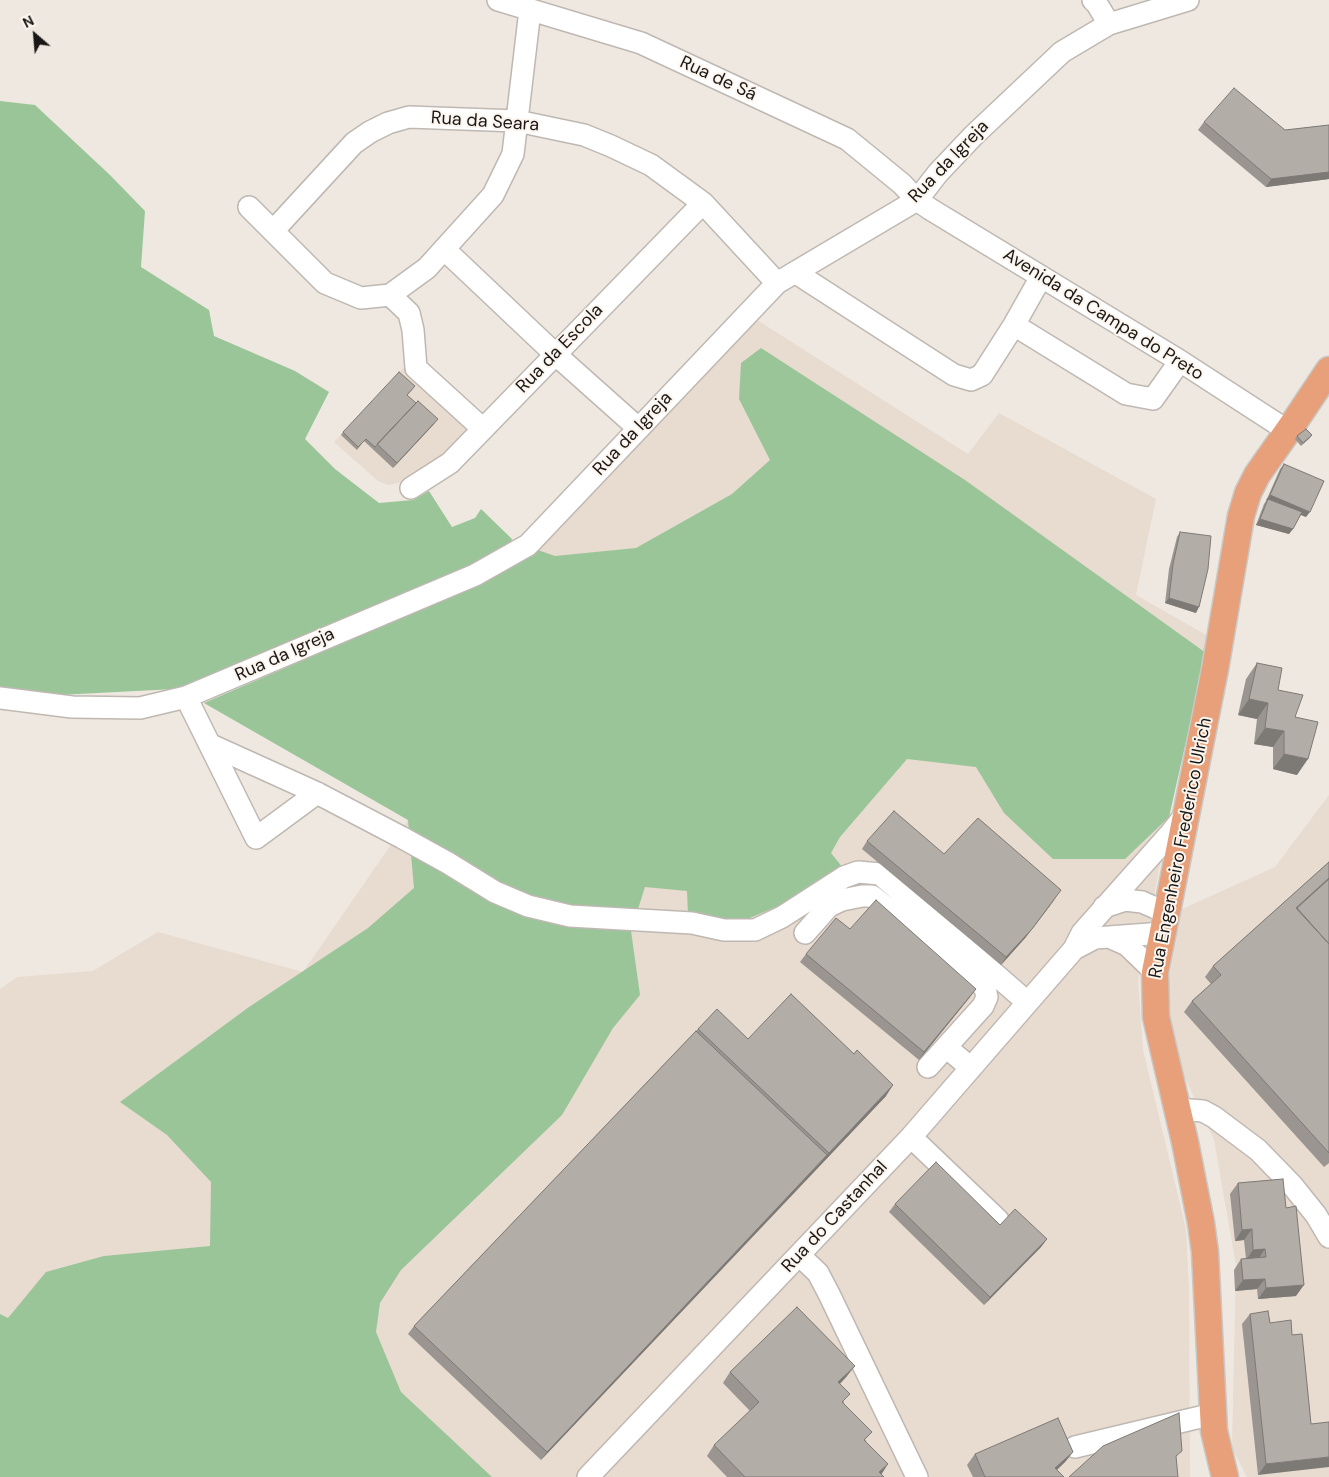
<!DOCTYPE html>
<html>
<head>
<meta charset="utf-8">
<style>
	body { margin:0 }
	#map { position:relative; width:1329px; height:1477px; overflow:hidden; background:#efe8e1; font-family:"DM Sans",sans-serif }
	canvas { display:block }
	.north { position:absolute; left:10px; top:10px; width:50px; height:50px; -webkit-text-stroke:4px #fcf5ee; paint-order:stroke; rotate:333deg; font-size:14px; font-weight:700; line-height:20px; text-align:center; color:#1a1816 }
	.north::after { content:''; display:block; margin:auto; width:18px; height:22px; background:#1a1816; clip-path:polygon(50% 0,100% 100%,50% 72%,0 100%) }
</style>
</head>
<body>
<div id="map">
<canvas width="1329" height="1477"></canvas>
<div class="north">N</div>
</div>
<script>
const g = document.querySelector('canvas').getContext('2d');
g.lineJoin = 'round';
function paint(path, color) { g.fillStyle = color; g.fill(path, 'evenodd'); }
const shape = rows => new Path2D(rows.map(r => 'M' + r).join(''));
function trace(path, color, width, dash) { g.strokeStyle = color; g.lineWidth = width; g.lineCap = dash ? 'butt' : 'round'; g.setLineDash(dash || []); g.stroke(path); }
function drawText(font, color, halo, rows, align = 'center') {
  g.font = font + ' "DM Sans",sans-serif'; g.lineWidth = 4; g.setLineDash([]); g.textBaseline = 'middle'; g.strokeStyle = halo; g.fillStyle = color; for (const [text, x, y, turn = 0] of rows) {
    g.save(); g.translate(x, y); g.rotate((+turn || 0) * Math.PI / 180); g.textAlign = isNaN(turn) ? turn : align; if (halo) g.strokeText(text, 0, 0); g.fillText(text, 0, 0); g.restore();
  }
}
paint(shape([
	[757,320,968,454,999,413,1156,499,1136,595,1208,636,1169,817,1138,981,1143,1050,1186,1229,1189,1288,1190,1477,0,1477,0,989,17,977,93,971,158,932,303,972,408,820,204,703,466,590,548,541],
	[403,368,469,429,470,433,436,461,432,460,429,466,398,483,388,485,378,481,334,442],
	[1329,795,1329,1477,1247,1477,1232,1448,1236,1265,1214,1140,1173,1052,1164,1007,1182,909,1275,867]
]), '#e8dbcf');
paint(shape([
	[0,101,35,105,110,175,145,211,141,267,209,310,214,336,295,371,329,392,305,439,335,469,379,503,413,500,429,491,452,527,475,518,481,509,512,539,509,550,349,619,175,689,59,695,0,688],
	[761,348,965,480,1206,653,1169,817,1125,859,1053,859,1004,813,976,767,907,759,840,837,831,853,843,868,804,895,738,923,688,915,687,891,645,887,631,931,640,995,613,1028,562,1115,401,1270,380,1303,376,1332,401,1392,492,1477,0,1477,0,1314,8,1318,46,1272,104,1256,210,1246,211,1182,167,1135,120,1102,249,1007,368,928,414,888,408,820,204,703,466,590,535,549,555,556,636,548,732,494,770,460,739,399,741,363]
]), '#9ac599');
const minor = shape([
	[498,0,641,43,847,139,902,184,917,200,930,209,1180,361,1288,431],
	[1093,0,1097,4,1109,24],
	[249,207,325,283,361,298,390,295,409,313,413,330,416,368,483,429],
	[273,231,354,143,370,132,388,123,409,117,517,121,584,135,611,146,651,165,703,203,777,283],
	[444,249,555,354,638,428],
	[796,273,954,375,971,380,982,375,1014,325,1041,277],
	[390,295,427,268,493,195,513,154,530,10],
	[1014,325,1126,394,1153,399,1180,361],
	[411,488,450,463,703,203],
	[186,697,256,838,317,793],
	[0,698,72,707,140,708,186,697,475,575,528,545,777,283,917,200,938,173,973,136,1062,52,1109,24,1188,0],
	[211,745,317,793,401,837,448,863,495,892,528,906,570,916,692,923,724,930,755,930,782,917,844,877,858,872,880,874,1027,1002],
	[1104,907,1125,900,1142,902,1158,909,1166,917],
	[805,933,829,906,842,900,862,896,872,896,978,981,985,988,987,997,983,1006,946,1047,971,1068],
	[1109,937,1163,933],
	[1074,949,1095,938,1109,937,1127,945,1155,972],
	[928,1067,946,1047],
	[1177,1109,1203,1111,1214,1117,1258,1150,1292,1185,1316,1215,1329,1237],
	[911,1137,998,1220],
	[799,1255,818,1273,829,1294,917,1477],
	[1075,1447,1213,1414],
	[588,1477,911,1137,1074,949,1082,933,1170,834,1185,815]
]);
const major = shape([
	[1225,1477,1214,1431,1205,1252,1201,1223,1185,1142,1156,1017,1155,972,1215,669,1241,516,1248,493,1257,475,1297,418,1329,370]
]);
trace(minor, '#bfb8b2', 24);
trace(major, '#c8c8c7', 29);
trace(minor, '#fff', 21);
trace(major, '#e7a079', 26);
paint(shape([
	[1204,122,1285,130,1329,125,1329,179,1266,187,1198,130],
	[413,389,407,395,434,424,393,468,364,441,357,450,341,435,343,432],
	[1312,435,1310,438,1301,446,1295,439,1297,436],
	[1284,464,1306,517,1301,515,1289,534,1256,525,1264,504,1266,501,1280,469],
	[1180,532,1196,613,1165,603,1169,569,1177,537],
	[1257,663,1278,690,1295,717,1297,775,1273,769,1273,747,1254,744,1257,719,1238,715,1246,679],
	[867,841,1026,937,1001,965,862,849],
	[1329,862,1329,1163,1324,1167,1184,1012,1192,1001,1211,984,1205,977,1213,966],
	[806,954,970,997,919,1060,800,962],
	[698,1029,748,1039,886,1096,541,1460,408,1334,414,1326],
	[1238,1183,1286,1208,1296,1296,1258,1299,1257,1289,1235,1291,1234,1270,1241,1259,1246,1259,1244,1240,1235,1241,1230,1194],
	[895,1204,1000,1225,1047,1239,1041,1247,984,1305,889,1212],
	[1250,1314,1270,1323,1292,1335,1311,1424,1258,1475,1242,1324],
	[730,1372,847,1376,840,1384,844,1403,866,1441,881,1474,884,1477,727,1477,707,1456,714,1445,750,1411,723,1383],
	[1073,1452,1065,1462,1057,1470,1064,1477,973,1477,967,1465,975,1454]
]), '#9a9590');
paint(shape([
	[1329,172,1329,179,1266,187,1271,179],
	[438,419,434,424,393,468,397,463],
	[1270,495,1310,512,1306,517,1266,500],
	[1260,519,1293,529,1289,534,1256,525],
	[1169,598,1199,607,1196,613,1165,603],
	[1249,699,1268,703,1257,719,1238,715],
	[1265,728,1284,731,1273,747,1254,744],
	[1284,754,1308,759,1297,775,1273,769],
	[1056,898,1026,937,1001,965,1006,957],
	[976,989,970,997,919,1060,924,1052],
	[893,1085,886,1096,541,1460,547,1452],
	[1252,1229,1244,1240,1235,1241,1242,1230],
	[1047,1239,1041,1247,984,1305,990,1297],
	[1265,1249,1258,1259,1246,1260,1253,1250],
	[1265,1279,1257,1289,1235,1291,1243,1280],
	[1304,1285,1296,1296,1258,1299,1266,1288],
	[855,1366,847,1376,831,1393,838,1382],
	[1073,1452,1065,1462,1049,1477,1055,1468],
	[1329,1457,1329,1467,1258,1475,1266,1464],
	[888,1464,881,1475,879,1472]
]), '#7d7975');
const building = shape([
	[1234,88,1285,130,1329,125,1329,172,1271,179,1204,122,1234,88],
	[399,372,415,386,407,395,416,403,375,447,366,439,358,447,343,432,399,372],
	[418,401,438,419,397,463,377,444,418,401],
	[1306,429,1312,435,1303,443,1297,436,1306,429],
	[1284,464,1324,481,1310,512,1270,495,1284,464],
	[1268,499,1302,512,1293,529,1260,519,1268,499],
	[1180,532,1211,536,1208,569,1199,607,1169,598,1173,564,1180,532],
	[1257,663,1282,668,1278,690,1303,695,1295,717,1318,722,1308,759,1284,754,1284,731,1265,728,1268,703,1249,699,1257,663],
	[894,811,944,854,978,818,1061,890,1032,929,1006,957,867,841,894,811],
	[1329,862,1329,878,1296,908,1329,944,1329,1153,1192,1001,1221,975,1213,966,1329,862],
	[1329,879,1329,944,1297,908,1329,879],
	[876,900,976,989,924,1052,806,954,836,918,850,929,876,900],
	[791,994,854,1054,857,1050,893,1085,829,1153,698,1029,717,1009,748,1039,791,994],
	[696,1031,827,1155,547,1452,414,1326,696,1031],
	[936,1162,1000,1225,1015,1209,1047,1239,990,1297,895,1204,936,1162],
	[1283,1179,1286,1208,1296,1206,1304,1285,1266,1288,1265,1279,1243,1280,1241,1259,1266,1257,1265,1249,1253,1250,1252,1229,1242,1230,1238,1183,1283,1179],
	[797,1307,855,1366,838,1382,850,1394,842,1402,872,1432,864,1440,888,1464,879,1472,884,1477,745,1477,714,1445,759,1402,730,1372,797,1307],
	[1268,1311,1270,1323,1291,1320,1292,1335,1302,1334,1311,1424,1329,1422,1329,1457,1266,1464,1250,1314,1268,1311],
	[1179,1413,1182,1451,1176,1456,1178,1477,1069,1477,1103,1446,1179,1413],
	[1058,1418,1073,1452,1055,1468,1064,1477,985,1477,975,1454,1058,1418]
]);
paint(building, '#b3ada7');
trace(building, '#7d7975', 1);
drawText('18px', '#1a1816', '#fcf5ee', [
	["Rua de Sá",718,79,25],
	["Rua da Seara",485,122,4],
	["Rua da Igreja",949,162,-46],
	["Avenida da Campa do Preto",1103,315,32],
	["Rua da Escola",560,349,-46],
	["Rua da Igreja",633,434,-47],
	["Rua da Igreja",285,655,-24],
	["Rua Engenheiro Frederico Ulrich",1181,848,-79],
	["Rua do Castanhal",835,1217,-47]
]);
</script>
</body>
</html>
